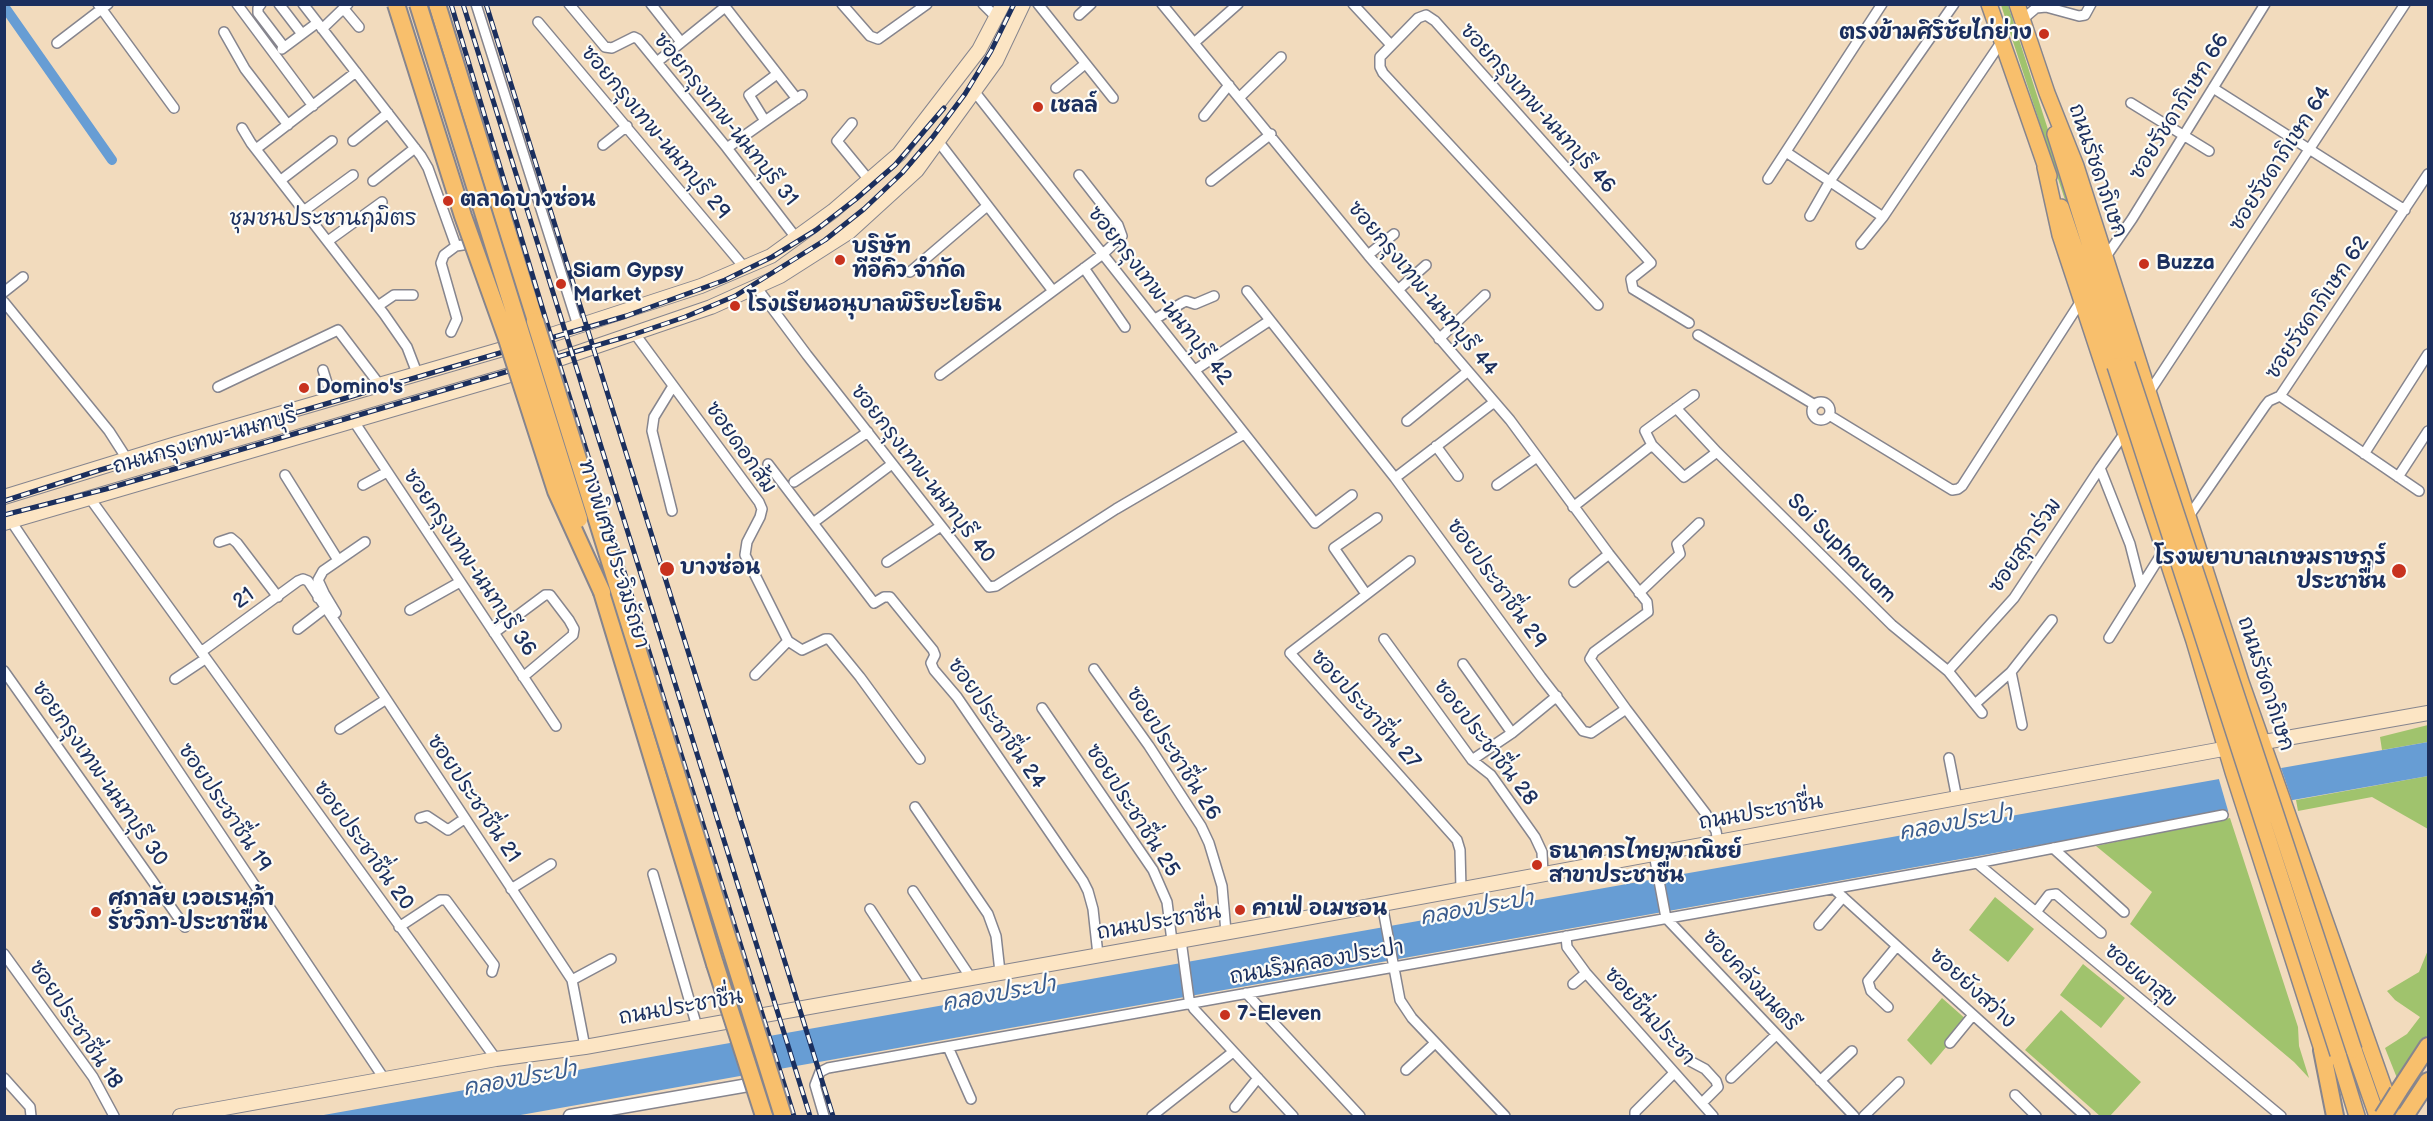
<!DOCTYPE html>
<html>
<head>
<meta charset="utf-8">
<style>
	body { margin:0 }
	#map { position:relative; width:2433px; height:1121px; overflow:hidden; background:#f2dbbd; font-family:"Balsamiq Sans",sans-serif }
	canvas { display:block }
	.frame { position:absolute; inset:0; border:6px solid #1b2f5e; pointer-events:none }
</style>
</head>
<body>
<div id="map">
<canvas width="2433" height="1121"></canvas>
<div class="frame"></div>
</div>
<script>
const g = document.querySelector('canvas').getContext('2d');
g.lineJoin = 'round';
function paint(path, color) { g.fillStyle = color; g.fill(path, 'evenodd'); }
const shape = rows => new Path2D(rows.map(r => 'M' + r).join(''));
function trace(path, color, width, dash) { g.strokeStyle = color; g.lineWidth = width; g.lineCap = dash ? 'butt' : 'round'; g.setLineDash(dash || []); g.stroke(path); }
function drawText(font, color, halo, rows, align = 'center') {
  g.font = font + ' "Balsamiq Sans","Playpen Sans Thai",sans-serif'; g.lineWidth = 4.5; g.setLineDash([]); g.textBaseline = 'middle'; g.strokeStyle = halo; g.fillStyle = color; for (const [text, x, y, turn = 0] of rows) {
    g.save(); g.translate(x, y); g.rotate((+turn || 0) * Math.PI / 180); g.textAlign = isNaN(turn) ? turn : align; if (halo) g.strokeText(text, 0, 0); g.fillText(text, 0, 0); g.restore();
  }
}
paint(shape([
	[2001,5,2008,5,2087,251,2084,252,2064,197],
	[2428,725,2428,742,2382,750,2380,737],
	[2428,776,2428,829,2372,797,2298,811,2296,800],
	[2230,818,2298,1027,2299,1046,2309,1078,2294,1062,2130,924,2152,892,2096,846],
	[1995,897,2034,929,2008,962,1969,930],
	[2428,950,2428,1034,2404,1073,2397,1078,2385,1048,2407,1034,2420,1017,2395,1000,2387,991,2419,972],
	[2083,964,2125,998,2101,1028,2060,995],
	[1942,998,1968,1021,1931,1065,1907,1040],
	[2061,1010,2141,1082,2110,1116,2100,1116,2025,1050]
]), '#a0c36d');
paint(shape([
	[2428,742,2428,776,515,1116,318,1116]
]), '#679dd4');
paint(shape([
	[2280,765,2293,803,2229,814,2218,776]
]), '#f2dbbd');
trace(shape([
	[4,6,112,160]
]), '#679dd4', 10);
const minor = shape([
	[98,4,174,108],
	[237,4,313,106],
	[261,4,258,8,258,13,284,47],
	[279,4,302,34],
	[303,4,421,156,428,168,456,246,476,243],
	[476,4,578,326],
	[569,4,605,47,612,48,634,37,638,39,727,148,797,239],
	[651,4,681,42],
	[723,4,797,99],
	[842,4,870,36,878,39,927,4],
	[983,4,997,18],
	[1038,4,1113,98],
	[1162,4,1368,255,1510,420,1609,554,1647,602,1648,612,1594,652,1590,659,1626,709],
	[1353,4,1391,45],
	[344,9,359,27],
	[1079,15,1091,4],
	[2023,19,2036,8,2046,7,2079,16,2085,15,2091,4],
	[538,22,744,267],
	[322,29,348,4],
	[224,32,245,69,288,125],
	[57,43,108,4],
	[1194,43,1238,4],
	[282,49,317,23],
	[657,62,725,7],
	[1056,88,1085,64],
	[2213,88,2405,210],
	[974,91,1315,523,1352,495],
	[1240,97,1281,57],
	[2131,103,2209,151],
	[1204,116,1229,85],
	[765,121,749,95,777,74],
	[852,123,837,141,869,180],
	[242,128,251,143,384,314,407,347,417,373],
	[353,141,388,113],
	[938,141,1053,291],
	[603,145,627,126],
	[727,148,802,95],
	[256,149,356,72],
	[1786,152,1883,217],
	[1768,179,1882,4],
	[281,180,332,141],
	[373,181,415,148],
	[1211,181,1271,134],
	[305,210,353,175],
	[1810,216,1830,181,1954,4],
	[328,241,382,202],
	[1861,244,1883,217,2002,41],
	[1368,255,1394,234],
	[2105,258,2132,219,2265,4],
	[1084,268,1125,327],
	[910,272,987,206],
	[757,288,807,355,989,587,996,586,1116,509,1244,434],
	[1398,290,1426,265],
	[1247,291,1395,478,1541,677,1583,731,1591,733,1626,709,1706,814,1716,831,1718,842],
	[4,292,23,277],
	[4,302,109,431,127,459],
	[1598,305,1383,73,1380,67,1380,57,1418,18,1426,15,1435,21,1651,263,1631,279,1633,289,1689,323],
	[378,306,394,295,413,295],
	[1155,319,1182,303,1186,301,1195,304,1214,296],
	[451,332,457,319,441,263,444,255,456,246],
	[635,334,759,502,762,509,760,517,747,542,745,555,788,641,802,650,825,639,829,639,860,677,920,759],
	[1698,335,1815,405],
	[1439,339,1485,295],
	[323,370,332,399],
	[1195,370,1269,321],
	[940,375,1103,254,1122,236,1118,225,1079,175],
	[218,387,338,330,379,384],
	[2148,394,2405,4],
	[2280,396,2419,491],
	'1812 411a9 9 0 1 1 18 0a9 9 0 1 1-18 0Z',
	[1676,408,1717,452,1892,625,1948,671,1982,713],
	[1829,415,1952,490,1958,489,1962,486,2081,301],
	[353,420,556,726],
	[1407,421,1467,372],
	[1652,445,1645,431,1694,395],
	[1436,446,1458,476],
	[2364,454,2428,354],
	[768,464,874,603,884,597,890,597,933,650,935,655,931,663,934,670,957,697,1083,881,1088,891,1093,909,1098,955],
	[2100,468,2130,544,2141,587],
	[285,475,338,560],
	[2398,477,2428,431],
	[1395,478,1493,403],
	[794,482,868,432],
	[363,485,387,472],
	[1497,485,1537,457],
	[89,497,496,1059],
	[1573,507,1652,445,1684,477,1717,452],
	[672,511,652,431,654,417,673,386],
	[2189,516,2265,406,2269,401,2280,396,2428,174],
	[11,521,385,1080],
	[813,523,892,464],
	[219,542,231,538,237,543,278,597],
	[1410,561,1290,653,1457,840,1460,850,1461,889],
	[887,562,941,526],
	[1574,582,1609,554],
	[324,593,336,613],
	[1639,593,1680,554,1677,544,1699,523],
	[1366,594,1334,548,1377,518],
	[318,598,324,593,318,580,323,571,365,542],
	[410,610,460,582],
	[298,629,324,609],
	[494,633,545,595,550,595,569,620,574,629,573,635,523,677],
	[2109,638,2164,550],
	[1384,639,1472,760,1491,775,1535,837,1542,852,1543,874],
	[201,652,298,581,303,579,308,581,572,980,585,1047],
	[1463,664,1512,733],
	[1094,669,1149,746,1201,826,1209,843,1222,886,1226,932],
	[4,671,185,927],
	[1948,671,2014,598,2100,468,2124,434],
	[2011,672,2052,620],
	[755,675,788,641],
	[175,679,205,659],
	[1975,704,2011,672,2022,725],
	[1042,708,1153,870,1167,902,1172,941],
	[340,729,385,700],
	[1949,758,1957,799],
	[1472,760,1512,733,1557,696],
	[915,807,988,914,996,936,1000,972],
	[420,818,427,816,448,830,464,819],
	[2053,848,2124,912],
	[1654,854,1666,918,1854,1116],
	[1977,863,2281,1116],
	[653,874,697,1027],
	[511,889,551,864],
	[1834,889,2085,1116],
	[913,891,971,978],
	[1382,904,1400,1000,1412,1018,1505,1116],
	[870,909,921,987],
	[2036,912,2049,895,2056,894,2101,933],
	[1819,925,1843,897],
	[399,927,440,900,446,900,494,965,492,972],
	[1566,936,1567,947,1586,973,1713,1116],
	[1181,940,1189,999,1194,1009,1293,1116],
	[4,954,93,1077,114,1116],
	[572,980,611,959],
	[1573,984,1586,973],
	[1246,993,1360,1116],
	[1888,1007,1871,991,1868,981,1897,946],
	[1950,1043,1973,1015],
	[948,1047,971,1099],
	[1690,1061,1705,1069,1716,1081,1718,1087,1702,1103],
	[1406,1070,1435,1043],
	[4,1078,30,1107,31,1116],
	[1731,1078,1776,1035],
	[1820,1081,1852,1051],
	[2015,1095,2036,1116],
	[1235,1107,1258,1078],
	[824,1116,815,1085,820,1072,828,1068,1977,863,2223,815],
	[1152,1116,1233,1052],
	[1635,1116,1635,1112,1674,1073],
	[1864,1116,1899,1082]
]);
const tertiary = shape([
	[570,1116,760,1083]
]);
const secondary = shape([
	[4,497,176,444,551,335,701,286,771,256,833,211,899,154,979,50,1003,4],
	[4,523,527,370,711,307,780,276,849,232,917,170,996,61,1023,4],
	[2253,744,2428,713],
	[180,1116,496,1059,585,1047,1257,927,2234,747]
]);
const primary = shape([
	[1989,4,2049,176],
	[2017,4,2047,93,2076,166,2241,682,2394,1116],
	[2055,134,2127,364],
	[2045,167,2060,235,2194,641,2233,772,2326,1062],
	[2061,207,2115,366],
	[2354,1050,2377,1116],
	[2338,1054,2357,1116]
]);
const motorway = shape([
	[437,4,535,321],
	[602,592,715,964],
	[2322,1050,2335,1116],
	[2398,1092,2428,1046],
	[2405,1116,2428,1081]
]);
trace(minor, '#86858e', 12);
trace(tertiary, '#86858e', 15);
trace(secondary, '#86858e', 16);
trace(primary, '#86858e', 18);
trace(motorway, '#86858e', 20);
trace(minor, '#fff', 9);
trace(tertiary, '#fff', 12);
trace(secondary, '#fce5c4', 14);
trace(primary, '#f8bf6c', 15);
trace(motorway, '#f8bf6c', 16);
const rail = shape([
	[451,4,558,360,794,1116],
	[463,4,810,1116],
	[486,4,833,1116],
	[4,501,100,470,626,316,725,280,772,257,816,230,856,199,895,165,944,108],
	[4,515,106,489,632,335,685,317,735,296,825,240,864,209,902,173,932,138,965,94,991,51,1014,4]
]);
trace(rail, '#1b2f5e', 5);
trace(rail, '#fdfcf7', 3, [9]);
const primaryBridge = shape([
	[2127,364,2354,1050],
	[2115,366,2338,1054]
]);
const motorwayBridge = shape([
	[396,4,463,216,507,339,556,491,602,592],
	[418,4,579,519],
	[535,321,783,1116],
	[715,964,764,1116],
	[2383,1116,2398,1092]
]);
trace(primaryBridge, '#86858e', 18, []);
trace(motorwayBridge, '#86858e', 20, []);
trace(primaryBridge, '#f8bf6c', 15);
trace(motorwayBridge, '#f8bf6c', 16);
for (const [x, y, r, color] of [
	[2044,34,6,"#c8321e"],
	[1038,107,6,"#c8321e"],
	[448,201,6,"#c8321e"],
	[840,260,6,"#c8321e"],
	[2144,264,6,"#c8321e"],
	[561,284,6,"#c8321e"],
	[735,306,6,"#c8321e"],
	[304,388,6,"#c8321e"],
	[667,569,8,"#c8321e"],
	[2399,571,8,"#c8321e"],
	[1537,865,6,"#c8321e"],
	[1240,910,6,"#c8321e"],
	[96,912,6,"#c8321e"],
	[1225,1015,6,"#c8321e"]
]) { const dot = new Path2D(); dot.arc(x, y, r, 0, 2 * Math.PI); g.fillStyle = color; g.fill(dot); trace(dot, '#fdfcf7', 2); }
drawText('bold 21px', '#1b2f5e', '#fdfcf7', [
	["ตรงข้ามศิริชัยไก่ย่าง",2032,34,"right"],
	["เชลล์",1050,107],
	["ตลาดบางซ่อน",460,201],
	["บริษัท",852,248],
	["ทีอีคิว จำกัด",852,272],
	["Buzza",2156,264],
	["Siam Gypsy",573,272],
	["Market",573,296],
	["โรงเรียนอนุบาลพิริยะโยธิน",747,306],
	["Domino's",316,388],
	["โรงพยาบาลเกษมราษฎร์",2386,559,"right"],
	["ประชาชื่น",2386,583,"right"],
	["บางซ่อน",680,569],
	["ธนาคารไทยพาณิชย์",1549,853],
	["สาขาประชาชื่น",1549,877],
	["ศุภาลัย เวอเรนด้า",108,900],
	["รัชวิภา-ประชาชื่น",108,924],
	["คาเฟ่ อเมซอน",1252,910],
	["7-Eleven",1237,1015]
], 'left');
drawText('21px', '#1b2f5e', '#fdfcf7', [
	["ซอยรัชดาภิเษก 66",2180,107,-58],
	["ซอยกรุงเทพ-นนทบุรี 46",1537,109,48],
	["ซอยกรุงเทพ-นนทบุรี 31",725,120,51],
	["ซอยกรุงเทพ-นนทบุรี 29",655,133,50],
	["ซอยรัชดาภิเษก 64",2281,159,-57],
	["ถนนรัชดาภิเษก",2097,171,71],
	["ซอยกรุงเทพ-นนทบุรี 44",1422,289,50],
	["ซอยกรุงเทพ-นนทบุรี 42",1159,296,52],
	["ซอยรัชดาภิเษก 62",2318,308,-56],
	["ถนนกรุงเทพ-นนทบุรี",205,442,-16],
	["ซอยดอกส้ม",740,448,55],
	["ซอยกรุงเทพ-นนทบุรี 40",922,474,52],
	["ซอยสุภาร่วม",2026,546,-55],
	["Soi Supharuam",1841,549,45],
	["ทางพิเศษประจิมรัถยา",613,554,73],
	["ซอยกรุงเทพ-นนทบุรี 36",469,563,56],
	["ซอยประชาชื่น 29",1496,584,54],
	["21",244,599,-36],
	["ถนนรัชดาภิเษก",2265,684,72],
	["ซอยประชาชื่น 27",1365,710,48],
	["ซอยประชาชื่น 24",996,724,55],
	["ซอยประชาชื่น 28",1485,743,52],
	["ซอยประชาชื่น 26",1173,754,57],
	["ซอยกรุงเทพ-นนทบุรี 30",99,774,55],
	["ซอยประชาชื่น 21",473,799,56],
	["ซอยประชาชื่น 19",224,808,56],
	["ซอยประชาชื่น 25",1132,811,57],
	["ถนนประชาชื่น",1761,813,-10],
	["ซอยประชาชื่น 20",363,846,54],
	["ถนนประชาชื่น",1159,923,-10],
	["ถนนริมคลองประปา",1317,963,-10],
	["ซอยผาสุข",2140,976,40],
	["ซอยคลังมนตรี",1750,981,47],
	["ซอยยังสว่าง",1972,989,42],
	["ถนนประชาชื่น",681,1008,-10],
	["ซอยชื่นประชา",1649,1017,48],
	["ซอยประชาชื่น 18",75,1025,56]
]);
drawText('22px', '#1b2f5e', '#fdfcf7', [
	["ชุมชนประชานฤมิตร",323,219]
]);
drawText('italic 22px', '#395b8d', '#fdfcf7', [
	["คลองประปา",1956,824,-10],
	["คลองประปา",1477,909,-10],
	["คลองประปา",999,995,-10],
	["คลองประปา",520,1080,-10]
]);
</script>
</body>
</html>
